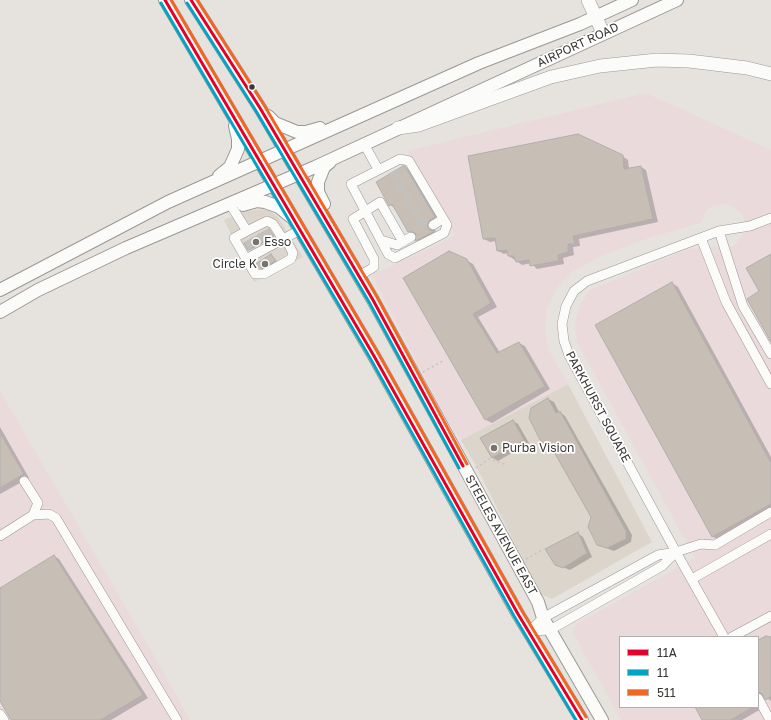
<!DOCTYPE html>
<html>
<head>
<meta charset="utf-8">
<style>
	body { margin:0 }
	#map { position:relative; width:771px; height:720px; overflow:hidden; background:#e6e3df; font-family:"Golos Text",sans-serif }
	canvas { display:block }
	.legend { position:absolute; left:619px; top:636px; width:140px; height:72px; box-sizing:border-box; background:#fff; border:1px solid #b0afae; margin:0; padding:5px 7px; list-style:none; font-size:12px; color:#3a3835 }
	.legend li { display:flex; align-items:center; gap:8px; height:20px }
	.legend b { width:20px; border:1px solid #b0afae }
</style>
</head>
<body>
<div id="map">
<canvas width="771" height="720"></canvas>
<ul class="legend">
<li><b style="height:5px;background:#e4002b"></b>11A</li>
<li><b style="height:5px;background:#03a3c6"></b>11</li>
<li><b style="height:5px;background:#f26522"></b>511</li>
</ul>
</div>
<script>
const g = document.querySelector('canvas').getContext('2d');
g.lineJoin = 'round';
function paint(path, color) { g.fillStyle = color; g.fill(path, 'evenodd'); }
const shape = rows => new Path2D(rows.map(r => 'M' + r).join(''));
function trace(path, color, width, dash) { g.strokeStyle = color; g.lineWidth = width; g.lineCap = dash ? 'butt' : 'round'; g.setLineDash(dash || []); g.stroke(path); }
function drawText(font, color, halo, rows, align = 'center') {
  g.font = font + ' "Golos Text",sans-serif'; g.lineWidth = 3.5; g.setLineDash([]); g.textBaseline = 'middle'; g.strokeStyle = halo; g.fillStyle = color; for (const [text, x, y, turn = 0] of rows) {
    g.save(); g.translate(x, y); g.rotate((+turn || 0) * Math.PI / 180); g.textAlign = isNaN(turn) ? turn : align; if (halo) g.strokeText(text, 0, 0); g.fillText(text, 0, 0); g.restore();
  }
}
paint(shape([
	[262,209,270,211,278,217,303,257,254,282,224,220,243,212],
	[568,384,652,542,552,599,540,594,476,466,461,440]
]), '#dcd5cc');
paint(shape([
	[646,93,771,150,771,720,621,720,573,633,576,624,695,558,577,342,575,323,580,305,590,290,686,250,713,246,728,248,735,245,744,233,744,218,740,212,728,204,713,206,707,210,700,223,652,237,605,254,572,272,557,288,547,308,545,330,550,352,568,384,461,440,445,417,372,275,455,236,407,151],
	[620,637,758,637,758,707,620,707],
	[0,391,164,673,190,720,0,720]
]), '#eadadc');
paint(shape([
	[622,156,628,160,629,169,641,167,646,170,658,222,579,239,580,246,573,247,574,255,563,258,564,264,537,269,531,263,522,265,509,256,508,253,504,254,498,251,496,241,490,242,484,239],
	[405,167,413,172,442,221,437,224,435,230,436,233,424,245,416,240,417,236,409,231,395,208,390,205],
	[269,230,274,237,250,250,249,249],
	[271,255,278,263,263,270,259,267],
	[466,260,473,264,497,307,478,317,500,353,519,343,525,346,550,389,492,423,486,420,405,278],
	[672,283,678,287,771,457,771,510,718,540,712,536],
	[548,399,554,402,559,412,565,416,632,535,631,542,614,551,598,545,592,517,551,445,542,441],
	[513,421,518,424,529,443,498,461,493,458,482,438],
	[0,427,29,478,0,494],
	[577,533,583,537,592,557,570,570,555,564],
	[54,556,59,559,148,698,111,720,13,720,0,699,0,589],
	[771,638,771,701,764,696,761,696,758,701,758,641],
	[696,707,758,707,761,709,742,720,703,720]
]), '#0003');
const building = shape([
	[578,134,623,155,624,169,641,166,653,219,573,236,575,244,568,244,568,252,558,255,559,261,530,266,529,260,516,262,514,256,508,256,507,250,497,251,495,238,483,239,468,156,578,134],
	[403,166,405,166,435,217,430,220,427,225,430,230,435,231,415,241,416,234,411,231,408,232,392,204,389,206,376,182,403,166],
	[269,229,274,236,248,250,244,243,269,229],
	[449,251,467,259,491,303,473,314,497,353,519,342,545,386,485,420,403,278,449,251],
	[271,254,276,261,262,268,258,268,256,264,271,254],
	[771,254,771,342,747,299,759,291,746,268,771,254],
	[672,282,771,463,771,504,712,537,595,325,672,282],
	[548,398,556,413,560,411,626,531,626,539,607,548,597,545,588,527,591,517,549,443,541,442,529,418,531,408,548,398],
	[513,420,524,440,492,458,480,438,513,420],
	[0,433,24,474,0,488,0,433],
	[578,532,587,553,563,568,555,565,545,549,578,532],
	[54,555,143,695,100,720,11,720,0,701,0,588,54,555],
	[766,636,771,637,771,696,766,700,761,693,758,692,758,640,766,636],
	[695,707,753,707,731,720,702,720,695,707]
]);
paint(building, '#c7beb6');
trace(building, '#b2b0ad', 1);
trace(shape([
	[393,171,425,229],
	[265,231,270,238],
	[257,235,262,242],
	[248,240,253,247]
]), '#c4c1bd', 9, [9, 4.5]);
const minor = shape([
	[364,144,378,169],
	[400,159,409,161,447,225,444,233,395,258,388,254,351,184,400,159],
	[233,209,247,231,234,238,255,274,264,274,291,259,293,253,285,238],
	[433,225,443,219],
	[247,231,267,221,273,224,283,239],
	[719,231,743,306,771,354],
	[701,238,726,302,771,384],
	[381,240,397,245,411,237],
	[246,259,300,230],
	[359,276,374,267,374,259,353,219,380,202,403,242],
	[24,481,38,503,33,515],
	[0,536,33,515,49,514,56,518,177,720],
	[692,579,771,534],
	[530,631,543,618,658,555,676,552,701,544,715,545,771,512],
	[530,631,550,630,662,566,676,552],
	[724,637,676,552,569,355,564,341,562,324,566,306,574,291,587,281,719,231,750,226,771,218],
	[732,637,771,616],
	[758,698,770,720],
	[0,714,4,720]
]);
const major = shape([
	[165,0,374,356,518,614,582,720],
	[191,0,260,108,373,300,538,602,543,618,602,720],
	[268,116,275,123,297,132,306,132,320,128],
	[219,176,230,167,238,149,238,139,235,126],
	[324,204,318,192,318,182,324,167,330,162],
	[243,205,257,201,265,202,279,207,290,216],
	[0,290,168,202,479,63,580,24,632,0],
	[0,312,38,290,126,248,315,167,677,0]
]);
const highway = shape([
	[588,0,603,33],
	[398,128,419,125,551,77,600,66,657,60,689,61,747,68,771,74]
]);
trace(minor, '#9a9895', 10);
trace(major, '#9a9895', 14);
trace(highway, '#9a9895', 14);
trace(shape([
	[423,372,443,361],
	[476,468,489,459,507,465],
	[526,559,544,549]
]), '#c3c3c2', 1.5, [2, 3]);
trace(minor, '#fbfbfa', 9);
trace(major, '#fbfbfa', 12);
trace(highway, '#fbfbfa', 13);
trace(shape([
	[165,0,374,356,518,614,582,720],
	[191,0,260,108,373,300,463,466]
]), '#e4002b', 3);
trace(shape([
	[161,3,370,358,514,616,576,720],
	[187,3,256,111,369,302,459,468]
]), '#03a3c6', 3);
trace(shape([
	[171,0,378,353,522,611,586,717],
	[197,0,264,105,377,297,467,464]
]), '#f26522', 3);
for (const [x, y, r, color] of [
	[252,87,3.5,"#3a3835"],
	[256,242,4,"#767470"],
	[265,264,4,"#767470"],
	[494,448,4,"#767470"]
]) { const dot = new Path2D(); dot.arc(x, y, r, 0, 2 * Math.PI); g.fillStyle = color; g.fill(dot); trace(dot, '#fff', 1.5); }
drawText('12px', '#3a3835', '#fff', [
	["AIRPORT ROAD",578,45,-25],
	["PARKHURST SQUARE",598,407,62],
	["STEELES AVENUE EAST",501,535,61]
]);
drawText('12px', '#3a3835', '#fff', [
	["Esso",264,242],
	["Circle K",257,264,"right"],
	["Purba Vision",502,448]
], 'left');
</script>
</body>
</html>
